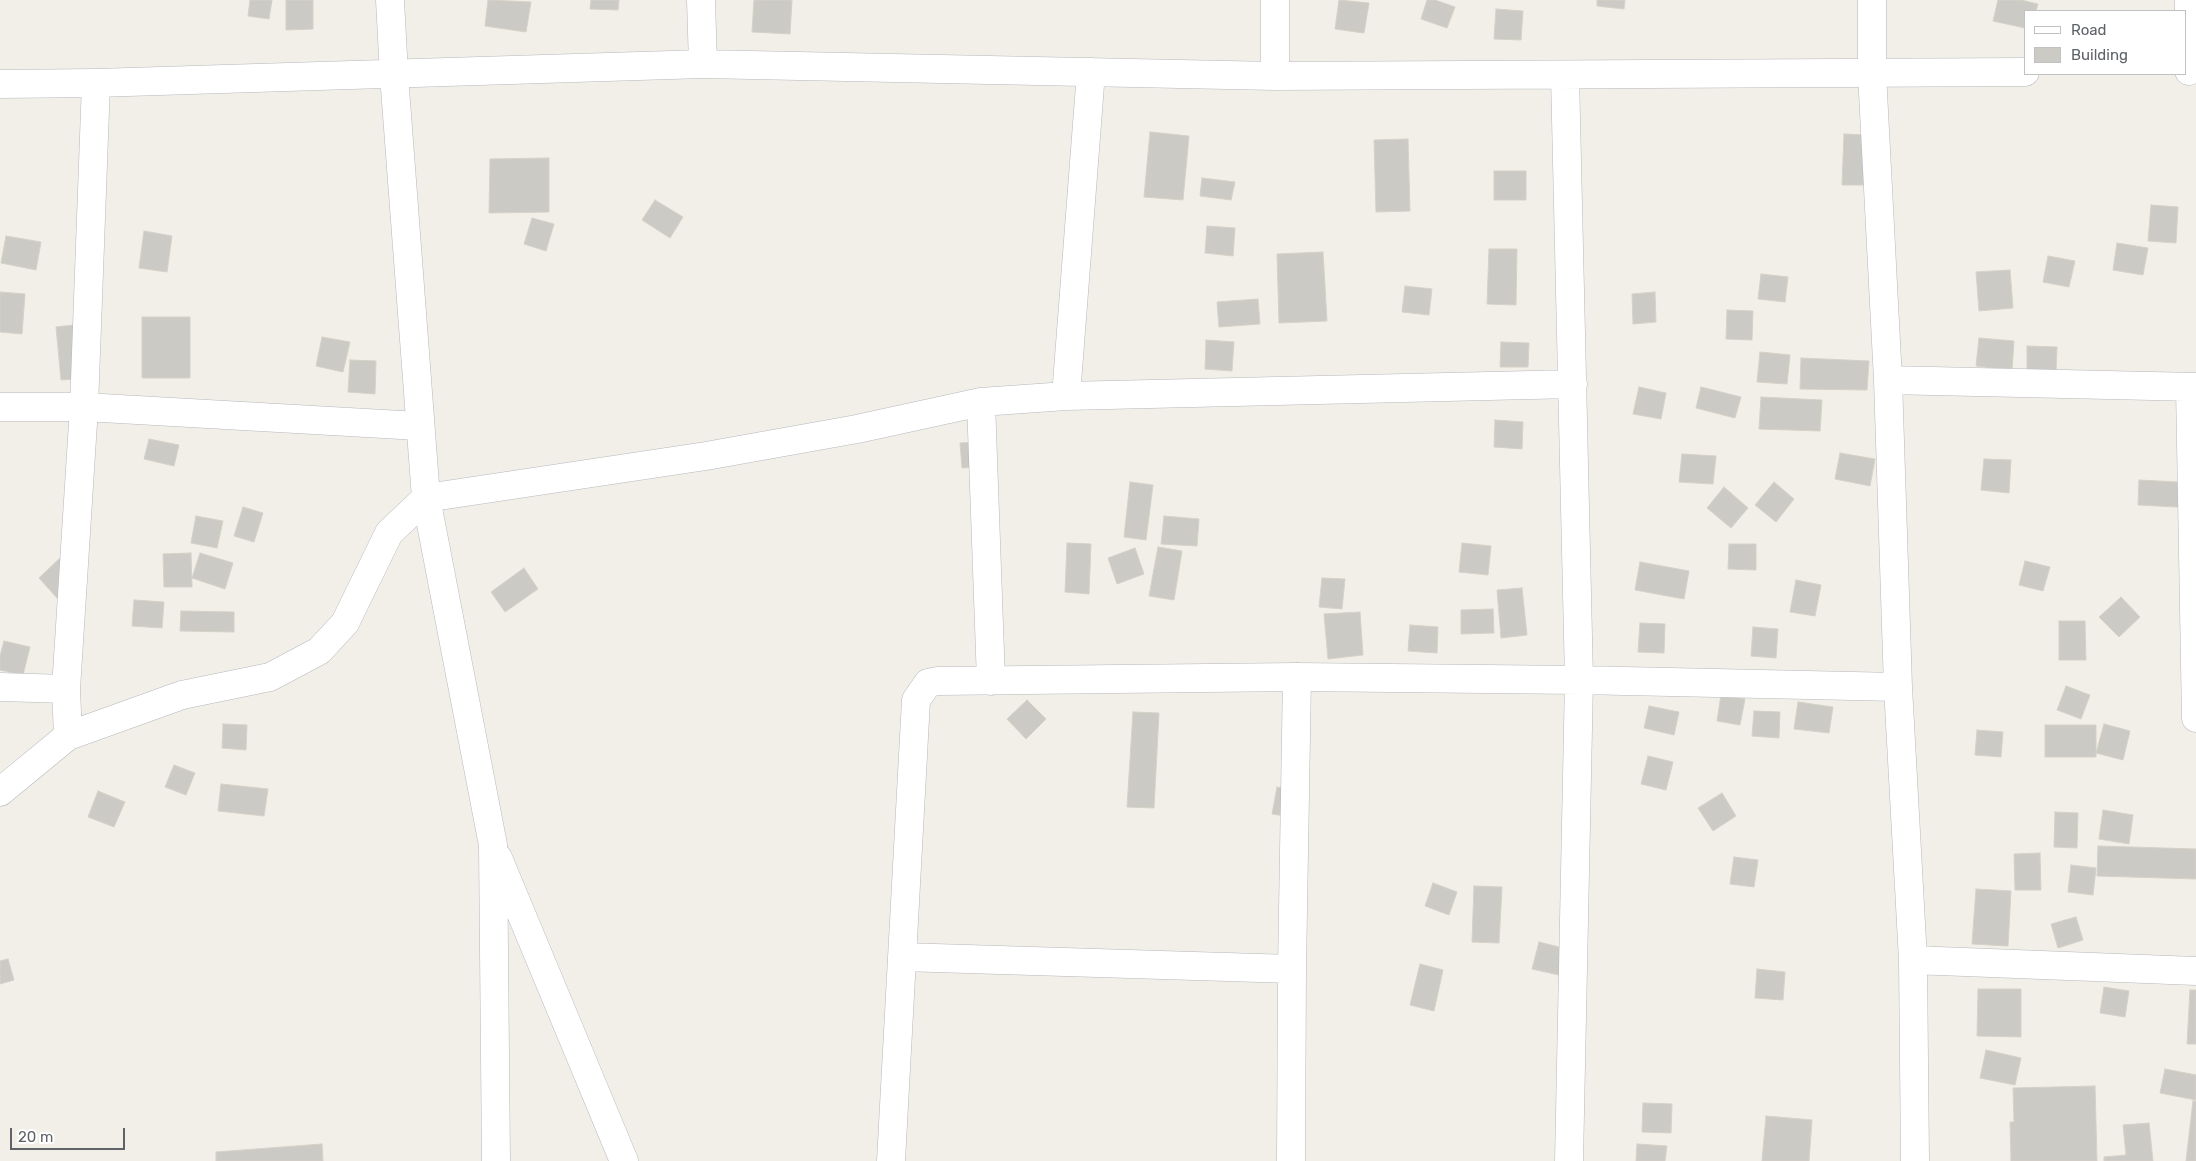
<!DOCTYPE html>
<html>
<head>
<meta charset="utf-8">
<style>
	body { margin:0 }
	#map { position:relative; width:2196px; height:1161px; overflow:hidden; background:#f1efe8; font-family:Rubik,sans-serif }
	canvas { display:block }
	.legend { position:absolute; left:2024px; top:10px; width:162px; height:65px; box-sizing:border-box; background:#fff; border:1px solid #bfc1c3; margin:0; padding:6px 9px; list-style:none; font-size:15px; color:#5f6368 }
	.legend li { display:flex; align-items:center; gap:10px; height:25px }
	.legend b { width:25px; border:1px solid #bfc1c3 }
	.scale { position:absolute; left:10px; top:1128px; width:115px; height:22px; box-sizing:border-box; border:2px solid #5f6368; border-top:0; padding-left:6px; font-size:15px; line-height:18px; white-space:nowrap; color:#5f6368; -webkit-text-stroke:4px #fff; paint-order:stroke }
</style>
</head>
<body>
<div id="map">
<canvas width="2196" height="1161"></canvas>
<ul class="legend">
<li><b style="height:6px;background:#fff"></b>Road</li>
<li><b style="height:14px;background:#cccac5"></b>Building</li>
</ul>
<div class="scale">20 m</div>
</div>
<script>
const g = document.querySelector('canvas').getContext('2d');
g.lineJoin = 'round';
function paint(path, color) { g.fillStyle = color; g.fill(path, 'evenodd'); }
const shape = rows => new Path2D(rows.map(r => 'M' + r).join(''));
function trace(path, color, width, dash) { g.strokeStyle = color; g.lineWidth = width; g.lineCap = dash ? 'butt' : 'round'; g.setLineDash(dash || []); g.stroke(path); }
const building = shape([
	[250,0,272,0,269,19,248,16,250,0],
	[286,0,313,0,313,29,286,30,286,0],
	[488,0,531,2,526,32,485,26,488,0],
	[591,0,619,0,618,10,590,9,591,0],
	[754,0,792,0,790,34,752,32,754,0],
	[1339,0,1369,3,1364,33,1335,29,1339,0],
	[1427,0,1435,0,1455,7,1447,28,1421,19,1427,0],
	[1597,0,1625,0,1624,9,1597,6,1597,0],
	[1998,0,2021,0,2038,4,2036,11,2025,11,2025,28,1993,21,1998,0],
	[1496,9,1523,11,1521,40,1494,39,1496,9],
	[1150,132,1189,136,1183,200,1144,197,1150,132],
	[1844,134,1868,135,1866,185,1842,185,1844,134],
	[1408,139,1410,211,1376,212,1374,140,1408,139],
	[549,158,549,212,489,213,490,159,549,158],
	[1494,171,1526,171,1526,200,1494,200,1494,171],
	[1202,178,1235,182,1231,200,1200,196,1202,178],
	[655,200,683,217,670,238,642,220,655,200],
	[2151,205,2178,207,2176,243,2148,241,2151,205],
	[532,218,554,224,546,251,524,244,532,218],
	[1207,226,1235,228,1233,256,1205,253,1207,226],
	[144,231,172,236,167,272,139,268,144,231],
	[6,236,41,242,36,270,1,263,6,236],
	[2117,243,2148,248,2143,275,2113,270,2117,243],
	[1489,249,1517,249,1516,305,1487,304,1489,249],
	[1323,252,1327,321,1279,323,1277,254,1323,252],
	[2048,256,2075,261,2069,287,2043,282,2048,256],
	[2010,270,2013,308,1979,311,1976,272,2010,270],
	[1761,274,1788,277,1785,302,1758,299,1761,274],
	[1405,286,1432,289,1429,315,1402,312,1405,286],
	[0,292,25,294,22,334,0,332,0,292],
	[1655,292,1656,322,1633,324,1632,294,1655,292],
	[1258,299,1260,324,1219,327,1217,302,1258,299],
	[1727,310,1753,311,1752,340,1726,339,1727,310],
	[142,317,190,317,190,378,142,378,142,317],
	[83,324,88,378,61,380,56,327,83,324],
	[322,337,350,342,343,372,316,366,322,337],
	[1979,338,2014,341,2012,370,1976,366,1979,338],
	[1206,340,1234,342,1232,371,1205,369,1206,340],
	[1501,342,1529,343,1528,367,1500,367,1501,342],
	[2027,346,2057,347,2056,372,2027,372,2027,346],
	[1760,352,1790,355,1787,384,1757,382,1760,352],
	[1801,358,1869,361,1867,390,1800,389,1801,358],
	[350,360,376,361,375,394,348,392,350,360],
	[1639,387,1666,393,1661,419,1633,414,1639,387],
	[1701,387,1741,397,1735,418,1696,408,1701,387],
	[1761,397,1822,400,1820,431,1759,429,1761,397],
	[1495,420,1523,422,1522,449,1494,447,1495,420],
	[149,439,179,445,174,466,144,459,149,439],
	[991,441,992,466,962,468,960,443,991,441],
	[1840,453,1875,459,1870,486,1835,479,1840,453],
	[1682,454,1716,456,1713,484,1679,482,1682,454],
	[1984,459,2011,460,2009,493,1981,490,1984,459],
	[2139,480,2196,483,2196,508,2138,505,2139,480],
	[1130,482,1153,485,1146,540,1124,537,1130,482],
	[1774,482,1794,499,1776,522,1755,505,1774,482],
	[1724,487,1748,508,1731,528,1707,508,1724,487],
	[243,507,263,513,254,542,234,536,243,507],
	[196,516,223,521,217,548,191,543,196,516],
	[1164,516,1199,519,1197,546,1161,544,1164,516],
	[1067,543,1091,544,1089,594,1065,592,1067,543],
	[1462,543,1491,546,1488,575,1459,572,1462,543],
	[1729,544,1756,544,1756,570,1728,569,1729,544],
	[1158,547,1182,551,1174,600,1149,596,1158,547],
	[1135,548,1144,574,1117,584,1108,558,1135,548],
	[191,553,192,587,164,587,163,554,191,553],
	[200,553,233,563,225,589,192,578,200,553],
	[63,555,81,576,57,598,39,578,63,555],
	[2025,561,2050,567,2043,591,2019,585,2025,561],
	[1640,562,1689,571,1684,599,1635,590,1640,562],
	[524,568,538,589,505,612,491,592,524,568],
	[1322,578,1345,579,1342,609,1319,607,1322,578],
	[1796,580,1821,585,1815,616,1790,612,1796,580],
	[1522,588,1527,635,1501,638,1497,590,1522,588],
	[2121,597,2140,617,2119,637,2099,617,2121,597],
	[134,600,164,602,162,628,132,626,134,600],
	[1493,609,1494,633,1461,634,1461,610,1493,609],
	[181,611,234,612,234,632,180,631,181,611],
	[1360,612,1363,655,1328,659,1324,614,1360,612],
	[2059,621,2085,621,2086,660,2059,660,2059,621],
	[1640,623,1665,624,1664,653,1638,652,1640,623],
	[1410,625,1438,627,1437,653,1408,651,1410,625],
	[1753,627,1778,629,1776,658,1751,656,1753,627],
	[4,641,30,647,23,675,0,670,0,656,4,641],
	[2066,686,2090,695,2081,719,2057,710,2066,686],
	[1721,695,1745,699,1740,725,1717,721,1721,695],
	[1027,700,1046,719,1026,739,1007,719,1027,700],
	[1798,702,1833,707,1829,733,1794,729,1798,702],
	[1649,706,1679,712,1674,735,1644,728,1649,706],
	[1754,711,1780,712,1779,738,1752,736,1754,711],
	[1133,712,1159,713,1154,808,1127,807,1133,712],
	[223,724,247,725,246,750,222,748,223,724],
	[2104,724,2130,731,2123,760,2096,753,2104,724],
	[2045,725,2096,725,2096,757,2045,757,2045,725],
	[1977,730,2003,732,2001,757,1975,755,1977,730],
	[1648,756,1673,762,1666,790,1641,784,1648,756],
	[174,765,195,773,186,795,165,787,174,765],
	[221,784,268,789,264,816,218,811,221,784],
	[1277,787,1303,792,1298,818,1272,814,1277,787],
	[98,791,125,802,114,827,88,817,98,791],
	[1722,793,1736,816,1713,831,1698,808,1722,793],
	[2103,810,2133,815,2129,844,2099,839,2103,810],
	[2055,812,2078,813,2077,848,2054,847,2055,812],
	[2098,846,2196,849,2196,879,2097,876,2098,846],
	[2040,853,2041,890,2015,890,2014,854,2040,853],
	[1734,857,1758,860,1754,887,1730,884,1734,857],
	[2071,865,2096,868,2093,895,2068,892,2071,865],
	[1433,883,1457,892,1449,915,1425,906,1433,883],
	[1474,886,1502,887,1499,943,1472,942,1474,886],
	[1976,889,2011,891,2008,946,1972,944,1976,889],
	[2076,917,2083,940,2058,948,2051,924,2076,917],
	[1539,942,1583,953,1577,979,1532,969,1539,942],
	[8,959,14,980,0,984,0,961,8,959],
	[1420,964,1443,970,1434,1011,1410,1005,1420,964],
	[1757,969,1785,972,1783,1000,1755,998,1757,969],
	[2104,987,2129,991,2125,1017,2100,1013,2104,987],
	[1978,989,2021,989,2021,1037,1977,1036,1978,989],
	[2190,990,2196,990,2196,1044,2187,1044,2190,990],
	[1986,1050,2021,1058,2015,1085,1980,1078,1986,1050],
	[2165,1069,2196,1075,2196,1100,2160,1093,2165,1069],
	[2095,1086,2097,1161,2011,1161,2010,1122,2014,1122,2013,1088,2095,1086],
	[2193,1101,2196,1101,2196,1161,2186,1161,2193,1101],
	[1643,1103,1672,1104,1671,1133,1642,1132,1643,1103],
	[1766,1116,1812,1120,1809,1161,1762,1161,1766,1116],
	[2149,1123,2153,1161,2104,1161,2104,1157,2126,1155,2123,1125,2149,1123],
	[322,1144,323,1161,216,1161,216,1152,322,1144],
	[1637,1144,1667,1146,1665,1161,1636,1161,1637,1144]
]);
paint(building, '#cccac5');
trace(building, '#d6d1c6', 1);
const minor = shape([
	[390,0,394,75,426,498,493,845,496,1161],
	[701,0,703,64],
	[1275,0,1275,76],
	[1872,0,1872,73,1888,380,1898,687,1913,960,1915,1161],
	[2189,71,2189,0],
	[1565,75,1579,680,1569,1161],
	[0,84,96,83,703,64,1275,76,2025,72],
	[1888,380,2196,387],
	[2190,387,2196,718],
	[1066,396,1091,72],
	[981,402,991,681],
	[0,407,84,407,419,426],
	[0,687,66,689],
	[68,736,66,689,84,407,96,83],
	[0,792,68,736,182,695,270,677,319,651,345,623,389,533,426,498,706,456,857,429,981,402,1066,396,1573,384],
	[498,858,624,1161],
	[902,957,1292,969],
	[1913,960,2196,971],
	[891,1161,916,700,928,683,938,681,1297,677,1579,680,1898,687],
	[1291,1161,1292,969,1297,677]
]);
trace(minor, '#b5b8bc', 29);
trace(minor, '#fff', 28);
</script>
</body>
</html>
